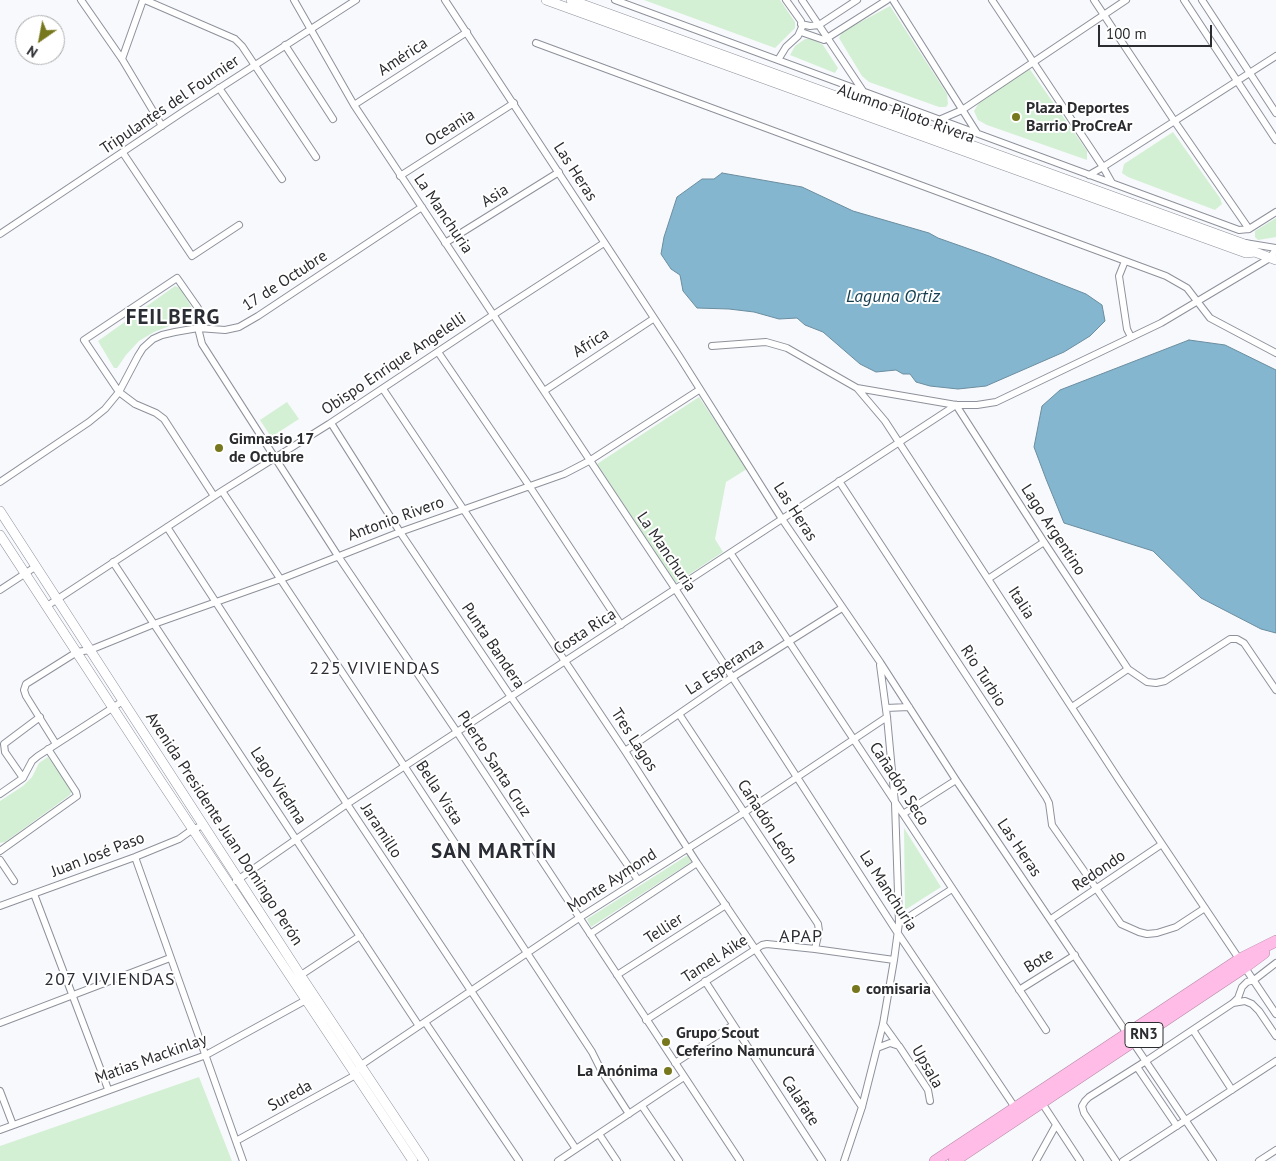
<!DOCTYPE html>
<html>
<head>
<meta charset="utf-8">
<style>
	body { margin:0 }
	#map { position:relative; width:1276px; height:1161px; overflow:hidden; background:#f8f9fd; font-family:"PT Sans",sans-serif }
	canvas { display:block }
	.north { position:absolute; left:15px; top:15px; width:50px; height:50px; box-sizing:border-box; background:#fff; border:1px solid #aaabac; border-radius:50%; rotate:213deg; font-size:14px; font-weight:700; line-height:20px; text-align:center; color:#2b2c30 }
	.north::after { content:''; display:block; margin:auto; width:18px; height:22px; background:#77771d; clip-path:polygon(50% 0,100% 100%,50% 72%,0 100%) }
	.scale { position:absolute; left:1098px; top:25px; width:114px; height:22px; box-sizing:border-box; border:2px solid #2b2c30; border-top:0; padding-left:6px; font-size:15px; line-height:18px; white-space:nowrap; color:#2b2c30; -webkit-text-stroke:4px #fff; paint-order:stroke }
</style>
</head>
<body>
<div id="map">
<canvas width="1276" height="1161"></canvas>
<div class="north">N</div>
<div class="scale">100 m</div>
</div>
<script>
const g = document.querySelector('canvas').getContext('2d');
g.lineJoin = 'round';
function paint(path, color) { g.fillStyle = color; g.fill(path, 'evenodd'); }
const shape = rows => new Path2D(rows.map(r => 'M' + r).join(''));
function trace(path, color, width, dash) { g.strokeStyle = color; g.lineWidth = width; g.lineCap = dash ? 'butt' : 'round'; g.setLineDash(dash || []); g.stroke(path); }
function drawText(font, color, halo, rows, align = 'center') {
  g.font = font + ' "PT Sans",sans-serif'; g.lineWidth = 4; g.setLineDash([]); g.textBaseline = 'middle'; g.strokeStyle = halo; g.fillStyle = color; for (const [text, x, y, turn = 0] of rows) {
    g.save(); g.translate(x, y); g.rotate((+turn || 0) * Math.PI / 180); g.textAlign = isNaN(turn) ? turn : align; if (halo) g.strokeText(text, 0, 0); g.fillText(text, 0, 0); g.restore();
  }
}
paint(shape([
	[644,0,780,0,795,22,795,28,775,48],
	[890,6,947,94,948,104,946,107,939,107,869,82,862,76,839,38,842,32],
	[805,39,813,39,823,45,838,68,835,73,790,55,795,46],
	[1029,68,1087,151,1087,160,987,125,978,120,974,111,980,101],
	[1173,132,1220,198,1222,204,1215,210,1128,177,1122,173,1124,164],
	[1276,218,1276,237,1258,240,1255,237,1255,231],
	[175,286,180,288,196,315,194,320,172,325,154,332,139,341,126,355,117,368,114,368,98,341],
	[699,397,747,469,726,482,715,539,723,552,676,583,597,464],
	[287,402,299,419,271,437,260,420],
	[48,757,72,790,70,795,5,842,0,843,0,801,23,786,32,777,39,763],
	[904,828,941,887,905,910],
	[688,855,691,862,591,927,587,919],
	[199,1077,232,1161,0,1161,0,1146]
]), '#d4f0d4');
const water = shape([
	[722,173,802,187,853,211,929,233,938,238,989,256,1086,294,1102,305,1105,321,1090,336,1064,352,986,386,958,389,930,386,916,382,910,374,903,374,896,370,876,372,860,364,823,332,805,325,797,318,779,319,754,312,729,309,697,308,683,291,680,275,671,269,661,254,664,237,677,197,702,179,714,179,722,173],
	[1189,340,1225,345,1276,370,1276,633,1261,629,1201,598,1153,551,1064,523,1046,479,1034,447,1042,406,1060,390,1189,340]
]);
paint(water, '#85b6cf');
trace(water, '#6a8d9f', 1);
const street = shape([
	[81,0,122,59,162,126],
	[145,0,235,39,242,46,316,157],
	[294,0,354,105,676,590,897,932,1016,1109],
	[445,0,679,356,782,519,880,662,956,780,1213,1161],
	[615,0,1239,230,1249,229,1276,212],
	[802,0,863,91],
	[893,0,977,133],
	[992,0,1103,167,1112,183],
	[1094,0,1175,122,1249,229],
	[1184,0,1276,140],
	[1202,0,1276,113],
	[801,24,810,26,819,25,857,0],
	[801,32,824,40,887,0],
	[536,43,1166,276,1187,288,1210,318,1276,353],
	[285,45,333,119],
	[122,59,143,0],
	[778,60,786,47,798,36,802,27,801,21,786,0],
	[219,88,282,179],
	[354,105,467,32],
	[939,120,962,110,1126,0],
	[123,153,192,256,239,225],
	[1089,175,1103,167,1276,56],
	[400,176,514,103],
	[0,234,184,111,356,0],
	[445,243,559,172],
	[1245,243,1276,248],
	[1125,261,1119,276,1127,329,1131,337],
	[712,346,766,342,787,348,857,388,885,421,1119,780,1276,1014],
	[438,352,530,487,621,625],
	[857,388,956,405,977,405,996,402,1161,323,1270,258,1276,249],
	[383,389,625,751,697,863,862,1107],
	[544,391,653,319],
	[956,405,1044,542,1128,669],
	[331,423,400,532,511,697,638,880],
	[839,481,1046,797,1049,803,1052,825,1121,924,1139,932,1147,934,1157,933,1176,927,1205,908],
	[0,482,89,422,105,409,119,392,138,356,143,348,153,339,162,335,175,332,198,328,225,330,239,327,258,316,422,207],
	[222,491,405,767,592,1052,602,1072,629,1114],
	[214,496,164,419,156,413,135,404,119,392,84,340,177,278,198,308,200,317,198,328,202,344,338,556,457,732,740,1161],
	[167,527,347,804,576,1149],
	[731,554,1046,1030],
	[113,562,419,1026],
	[988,579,1044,542],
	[0,590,35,567],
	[47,606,222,491,329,424,493,315,604,243],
	[1072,707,1128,669,1147,682,1156,683,1165,681,1230,639,1237,639,1244,643,1276,690],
	[886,708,909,707],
	[679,714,818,924,819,931,815,949],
	[56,744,26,696,24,690,26,684,77,652,90,650,154,624,281,579,400,532,564,474,589,461,699,390],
	[625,751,731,678,842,608],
	[23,778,5,752,4,744,40,717],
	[0,794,23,778,32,761,38,756,123,701],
	[903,814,956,780],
	[0,851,77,796,76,792,48,749],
	[135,857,243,1161],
	[0,860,14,881],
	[236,881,347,804,956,405],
	[34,894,108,1089],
	[0,906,135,857,179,839,193,829,204,825],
	[1051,919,1162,844],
	[899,923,952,889],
	[590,934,697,863],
	[617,975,726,905],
	[298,977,360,936],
	[705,981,822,1161],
	[1019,990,1075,955],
	[1233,1003,1245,1001,1252,1004,1259,1011,1276,1036],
	[646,1020,762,945,767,944,815,949,894,960],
	[425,1022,519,1161],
	[0,1023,170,958],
	[883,1024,898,1045],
	[1193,1030,1232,1090],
	[877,1048,890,1043,899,1046,928,1090,930,1101],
	[675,1063,733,1025],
	[1137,1067,1177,1126],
	[0,1091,13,1125],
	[1040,1100,1080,1161],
	[642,1106,679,1161],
	[0,1130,206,1055,306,1000,307,997],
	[599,1134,617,1161],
	[236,1141,352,1077,361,1065,579,918,745,812,887,717],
	[558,1161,684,1077],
	[844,1161,862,1107,883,1024,894,960,899,923,895,803,887,717,880,665],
	[1036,1161,1056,1125],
	[1116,1161,1084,1113,1082,1106,1085,1101,1089,1097,1146,1061,1233,1003,1238,998,1242,987,1247,982,1254,980,1276,963],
	[1123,1161,1276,1061],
	[1259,1161,1276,1150]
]);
const secondary = shape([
	[546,0,1246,253,1255,252],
	[571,0,1247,245,1255,252,1276,260],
	[0,511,301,976,424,1161],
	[0,535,160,780,413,1161]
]);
const highway = shape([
	[935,1161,1240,959,1276,941],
	[954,1161,1245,967,1264,953]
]);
trace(street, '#8e919b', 8);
trace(secondary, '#8e919b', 10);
trace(highway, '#b48aa7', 12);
trace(street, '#fff', 6);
trace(secondary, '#fff', 9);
trace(highway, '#febce7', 11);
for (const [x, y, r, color] of [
	[1016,117,5,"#77771d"],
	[219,448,5,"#77771d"],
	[856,989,5,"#77771d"],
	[666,1042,5,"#77771d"],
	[668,1071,5,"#77771d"]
]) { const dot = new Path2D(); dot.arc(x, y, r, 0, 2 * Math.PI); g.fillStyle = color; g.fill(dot); trace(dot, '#fff', 2); }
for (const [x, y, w] of [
	[1144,1035,38]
]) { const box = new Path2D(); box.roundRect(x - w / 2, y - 12.5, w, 25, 4); g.fillStyle = '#fff'; g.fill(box); trace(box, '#2b2c30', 1); }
drawText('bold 15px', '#2b2c30', null, [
	["RN3",1144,1035]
]);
drawText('16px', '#2b2c30', '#fff', [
	["América",403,57,-33],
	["Tripulantes del Fournier",170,105,-34],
	["Alumno Piloto Rivera",906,114,20],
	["Oceania",450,128,-32],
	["Las Heras",575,172,57],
	["Asia",495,196,-32],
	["La Manchuria",443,214,56],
	["17 de Octubre",285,281,-33],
	["Africa",591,343,-33],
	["Obispo Enrique Angelelli",394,364,-34],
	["Las Heras",795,512,57],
	["Antonio Rivero",396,519,-20],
	["Lago Argentino",1053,530,57],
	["La Manchuria",666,552,56],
	["Italia",1021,603,57],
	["Costa Rica",585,632,-33],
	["Punta Bandera",493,646,56],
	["La Esperanza",725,667,-33],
	["Rio Turbio",983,676,57],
	["Tres Lagos",634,740,57],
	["Puerto Santa Cruz",494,764,57],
	["Cañadón Seco",899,784,57],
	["Lago Viedma",278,786,57],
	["Bella Vista",439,793,57],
	["Cañadón León",767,822,57],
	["Avenida Presidente Juan Domingo Perón",224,829,57],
	["Jaramillo",381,831,57],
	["Las Heras",1019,848,56],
	["Juan José Paso",98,855,-21],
	["Redondo",1099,871,-34],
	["Monte Aymond",612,881,-33],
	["La Manchuria",888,891,57],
	["Tellier",664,929,-33],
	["Tamel Aike",715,959,-33],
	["Bote",1039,961,-32],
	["Matias Mackinlay",151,1059,-20],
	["Upsala",927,1067,60],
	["Sureda",290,1096,-29],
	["Calafate",800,1101,57]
]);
drawText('bold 16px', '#2b2c30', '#fff', [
	["Plaza Deportes",1026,108],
	["Barrio ProCreAr",1026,126],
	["Gimnasio 17",229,439],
	["de Octubre",229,457],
	["comisaria",866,989],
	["Grupo Scout",676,1033],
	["Ceferino Namuncurá",676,1051],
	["La Anónima",658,1071,"right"]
], 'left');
drawText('italic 18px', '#143e50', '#fff', [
	["Laguna Ortiz",893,297]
]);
g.letterSpacing = '1px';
drawText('18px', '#2b2d35', '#fff', [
	["225 VIVIENDAS",375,669],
	["APAP",801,937],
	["207 VIVIENDAS",110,980]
]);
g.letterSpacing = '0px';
g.letterSpacing = '1px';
drawText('bold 21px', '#2b2d35', '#fff', [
	["FEILBERG",173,318],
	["SAN MARTÍN",494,852]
]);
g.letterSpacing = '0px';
</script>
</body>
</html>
